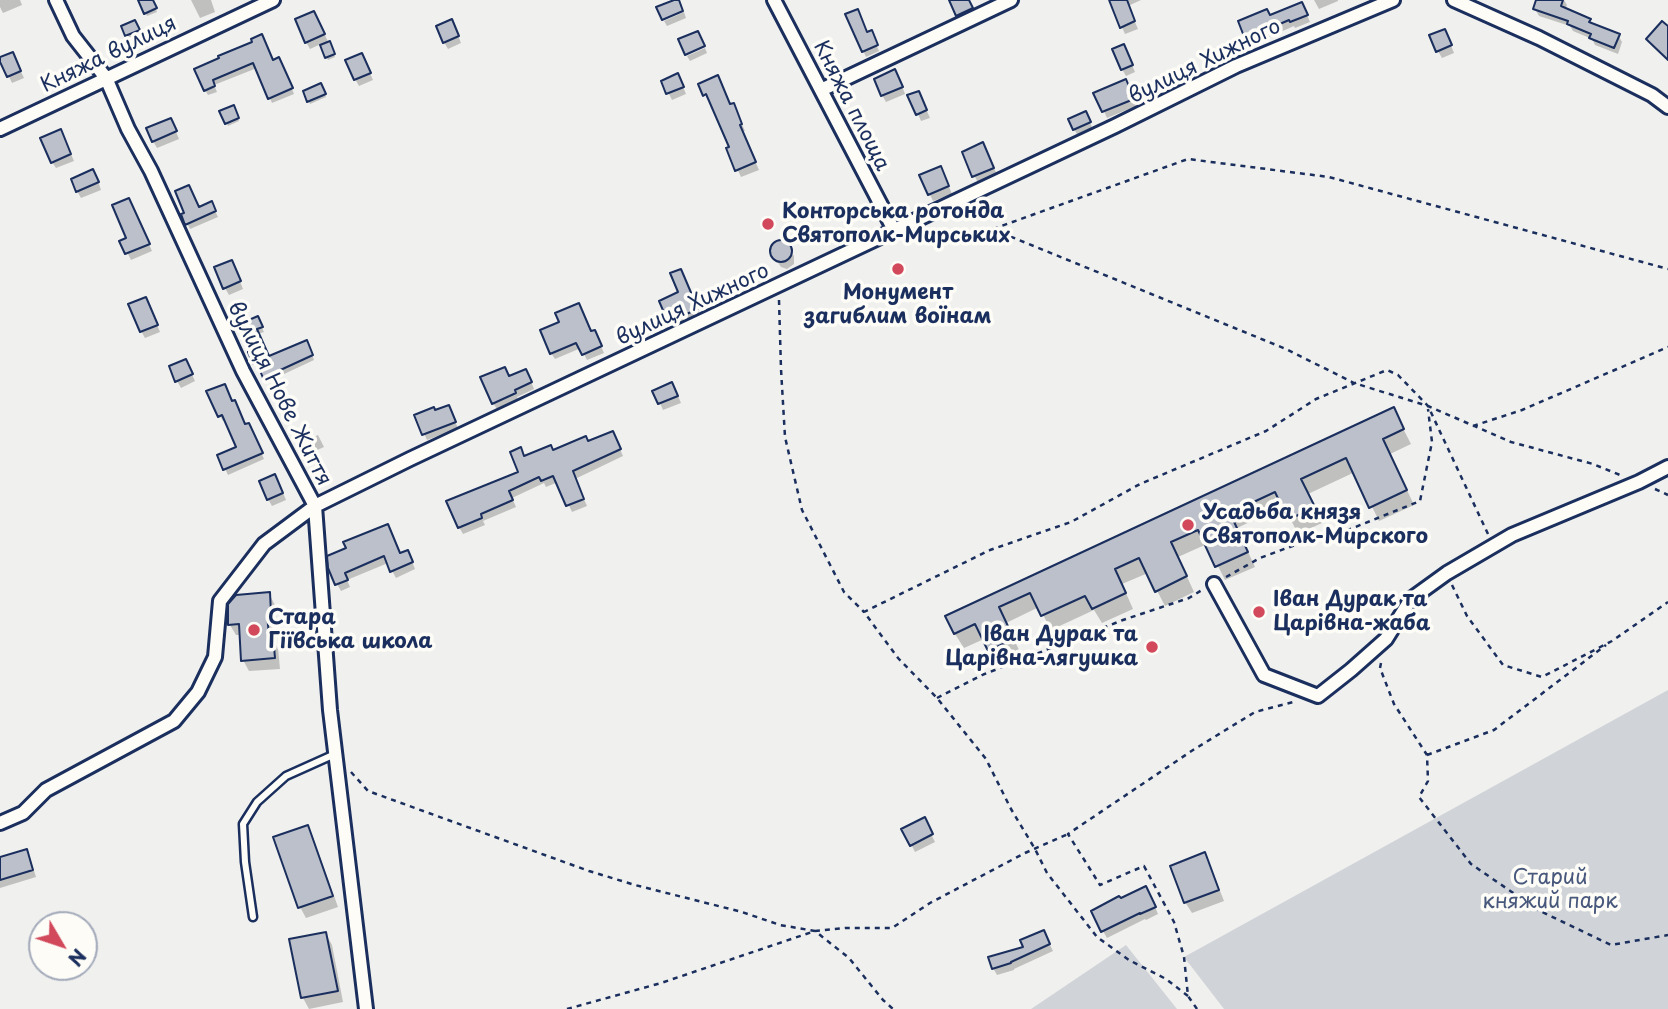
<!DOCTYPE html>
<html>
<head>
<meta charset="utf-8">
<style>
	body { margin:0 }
	#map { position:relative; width:1668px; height:1009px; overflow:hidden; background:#f0f0ee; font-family:"Playpen Sans",sans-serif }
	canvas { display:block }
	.north { position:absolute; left:28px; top:911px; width:70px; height:70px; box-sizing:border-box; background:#fdfcf7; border:2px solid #a3aaba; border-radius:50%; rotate:129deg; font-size:19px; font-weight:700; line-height:28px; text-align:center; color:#1b2f5e }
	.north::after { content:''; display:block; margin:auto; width:24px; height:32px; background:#d1495b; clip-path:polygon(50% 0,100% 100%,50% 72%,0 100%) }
</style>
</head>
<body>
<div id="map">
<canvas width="1668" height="1009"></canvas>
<div class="north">N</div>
</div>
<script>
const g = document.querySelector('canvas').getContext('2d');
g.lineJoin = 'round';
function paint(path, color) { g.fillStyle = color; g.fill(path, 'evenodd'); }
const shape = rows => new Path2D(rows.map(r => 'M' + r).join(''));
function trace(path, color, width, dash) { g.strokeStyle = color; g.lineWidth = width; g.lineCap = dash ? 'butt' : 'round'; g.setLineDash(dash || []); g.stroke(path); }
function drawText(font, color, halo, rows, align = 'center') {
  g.font = font + ' "Playpen Sans",sans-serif'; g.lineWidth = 7; g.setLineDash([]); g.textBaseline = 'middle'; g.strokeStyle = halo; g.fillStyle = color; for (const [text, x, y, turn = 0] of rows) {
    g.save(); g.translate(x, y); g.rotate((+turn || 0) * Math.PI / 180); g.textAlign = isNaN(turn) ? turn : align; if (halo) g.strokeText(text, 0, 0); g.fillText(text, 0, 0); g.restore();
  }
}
paint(shape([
	[1668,690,1668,1009,1224,1009,1184,957],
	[1126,945,1177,1009,1031,1009]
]), '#d0d3d8');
paint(shape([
	[0,0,20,0,22,5,3,13,0,7],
	[140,0,152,0,157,12,147,16],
	[191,0,211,0,215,12,200,18],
	[951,0,968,0,975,16,961,22],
	[1110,0,1141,0,1128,6,1138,29,1125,34],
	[1314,0,1338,0,1338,1,1319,9],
	[1538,0,1564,0,1567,5,1565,10,1589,21,1592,25,1618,35,1622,42,1618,54,1595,45,1592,39,1573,31,1570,26,1539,16,1535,9],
	[1305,11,1310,22,1295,28,1294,26,1251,45,1247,38,1270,17],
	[684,12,686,18,667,26,664,21],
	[847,15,867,34,872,36,879,51,866,57],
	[318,20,335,57,328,60,321,44,310,49,306,42],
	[134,22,140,34,129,38,123,27],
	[455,28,461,43,448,49,444,42],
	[1668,28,1668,61,1652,46,1648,39],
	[1448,38,1454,53,1442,58,1438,51],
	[705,48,707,53,690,61,687,56],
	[1127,53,1135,72,1126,76,1122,69],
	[1,59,16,61,24,78,12,83],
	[221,59,273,62,282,64,294,94,272,103,257,68,214,85,217,92,208,95,205,90],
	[365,62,373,80,359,86,355,79],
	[899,78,905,94,886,102,882,95],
	[663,82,681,82,686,94,672,100],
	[700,85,737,112,745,131,742,132,759,170,741,177,728,149,731,148,711,101,709,102],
	[320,86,326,97,310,104,305,92],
	[1129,88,1136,106,1107,118,1096,93],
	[922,100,930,118,921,121,918,114],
	[233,107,239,121,228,126,222,112],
	[1089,120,1093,130,1078,136,1074,129],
	[174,127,179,139,157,148,153,141],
	[64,138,74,161,56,168,52,162],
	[987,151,997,175,978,183,964,153],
	[944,175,952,194,933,201,921,176],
	[97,178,101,190,81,198,77,191],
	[132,207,152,251,131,260,122,242,128,239],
	[199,209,214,209,218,217,190,229,183,215],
	[779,242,785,242,794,256,794,264,787,269,781,267,772,254,774,245],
	[235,269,243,289,229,295,225,288],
	[684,277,700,315,673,327,670,321,681,293],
	[149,306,160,332,145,338,141,331],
	[257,318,264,332,258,334,269,358,309,347,314,360,267,382,260,367,257,368,255,363],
	[591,333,597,338,604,353,587,360,581,348,555,359,551,353],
	[189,368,195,381,181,388,177,381],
	[529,377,534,389,517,397,518,400,497,409,493,403,509,378],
	[227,391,245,426,251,430,264,459,228,475,219,456,238,448,226,420,223,421,220,416],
	[676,391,681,403,663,410,660,403],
	[1393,409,1411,444,1390,454,1414,505,1379,521,1355,472,1308,494,1322,523,1298,534,1284,506,1237,528,1255,567,1225,580,1207,544,1178,557,1194,592,1165,606,1148,573,1122,584,1133,609,1102,623,1094,610,1051,630,1039,607,1006,623,1021,654,998,665,984,639,964,648,955,634,948,617],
	[435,412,451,413,458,428,427,440,416,416],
	[318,435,324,447,315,451,309,439],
	[616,440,623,456,575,479,587,506,572,512,558,482,546,487,544,483,512,498,516,507,483,521,485,525,463,534,459,527,520,473,525,458,588,443],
	[279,483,286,500,272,506,268,499],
	[348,549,401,554,411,559,415,569,396,578,388,563,347,580,350,587,341,591,337,584],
	[269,594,275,605,277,624,272,625,273,639,278,648,280,669,249,671,243,660,241,635,236,635,230,625],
	[924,820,935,842,915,852,904,830],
	[307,827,313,837,338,907,306,918,300,907],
	[26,851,30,858,36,877,0,888,0,859],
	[1204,855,1210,865,1224,901,1192,913,1185,902],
	[1150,895,1158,914,1146,920,1145,919,1107,938,1103,931],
	[326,934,332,945,343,1002,309,1009,303,998,291,941],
	[1047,939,1053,951,1014,969,1014,970,997,975,993,968,1026,948]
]), '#0003');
const building = shape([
	[138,0,153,0,157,8,144,14,138,0],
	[674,0,679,0,683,11,662,20,656,7,674,0],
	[949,0,969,0,973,8,956,16,949,0],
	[1109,0,1127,0,1135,21,1120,28,1109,0],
	[1536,0,1563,0,1561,6,1591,19,1589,22,1620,34,1614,48,1589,38,1591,34,1567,24,1568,21,1533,9,1536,0],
	[1302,2,1308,15,1290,22,1289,20,1245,39,1238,21,1267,9,1270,15,1302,2],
	[858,9,867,32,872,30,878,45,862,52,845,14,858,9],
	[314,11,325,34,305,43,295,19,314,11],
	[452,19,459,36,443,43,436,26,452,19],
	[135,20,140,30,125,36,121,26,135,20],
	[1662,21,1668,26,1668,60,1646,39,1662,21],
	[1445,29,1452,45,1436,52,1429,35,1445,29],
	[698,31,705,46,685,55,678,39,698,31],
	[262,34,273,60,279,57,293,88,268,99,253,63,213,80,215,86,204,91,194,69,219,58,218,56,252,42,251,39,262,34],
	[330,41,335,54,325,58,320,45,330,41],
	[1124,44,1133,65,1121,70,1112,49,1124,44],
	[13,52,21,71,7,77,0,62,0,57,13,52],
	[362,53,371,73,354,80,345,60,362,53],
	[895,69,903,87,881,96,874,79,895,69],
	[678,73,684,87,666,94,661,81,678,73],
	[718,75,730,104,734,103,742,124,740,125,756,162,735,171,726,148,729,147,706,94,703,96,698,84,718,75],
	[1126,79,1134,99,1102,112,1093,93,1126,79],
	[321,83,326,94,307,102,303,91,321,83],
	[919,91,927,110,916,115,907,95,919,91],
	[234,105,239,118,225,124,219,111,234,105],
	[1086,111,1091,122,1073,130,1068,119,1086,111],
	[171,118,177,131,152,142,146,128,171,118],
	[61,129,71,154,51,163,40,138,61,129],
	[983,142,994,168,972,177,962,152,983,142],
	[941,166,949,186,928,195,919,175,941,166],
	[93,169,99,182,76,192,71,179,93,169],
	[189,185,199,207,212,201,216,211,185,225,181,214,184,213,175,191,189,185],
	[129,198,150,244,125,254,119,241,126,238,112,205,129,198],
	'770 251a11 11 0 1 1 22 0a11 11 0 1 1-22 0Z',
	[232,260,241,281,223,289,214,267,232,260],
	[681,269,698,309,668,322,659,301,678,292,670,273,681,269],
	[146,297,158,325,140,332,128,304,146,297],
	[579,303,591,331,595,330,602,346,582,355,576,343,550,354,540,330,559,322,555,313,579,303],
	[258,316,263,327,257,329,269,356,307,340,313,355,263,378,257,363,253,364,248,352,253,350,242,323,258,316],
	[186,359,193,374,175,382,169,366,186,359],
	[505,367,509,376,526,369,532,382,515,390,516,393,492,404,480,377,505,367],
	[672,382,678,396,658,404,652,391,672,382],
	[225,384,232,401,235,400,245,424,249,423,263,453,223,470,217,455,236,447,222,415,218,417,206,391,225,384],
	[449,405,456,422,422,435,414,415,434,407,435,410,449,405],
	[1394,407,1404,429,1383,439,1407,490,1369,508,1346,458,1301,479,1315,507,1288,520,1275,492,1230,513,1248,552,1215,567,1198,530,1171,542,1187,576,1155,592,1139,558,1115,569,1126,593,1092,609,1085,596,1041,616,1030,593,999,607,1014,639,988,651,975,624,954,634,945,616,1394,407],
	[613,431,621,449,573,471,584,499,566,506,553,476,541,481,539,477,509,491,513,500,481,514,482,518,458,528,446,501,518,472,510,452,521,447,524,456,551,445,553,450,586,436,588,441,613,431],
	[275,474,283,493,267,500,259,481,275,474],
	[388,524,400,553,408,550,413,562,390,572,384,556,345,573,348,580,335,585,328,568,327,556,346,548,343,542,388,524],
	[270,592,271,614,267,614,269,636,273,635,275,658,241,661,239,624,228,625,228,604,236,595,270,592],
	[925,817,933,834,910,846,901,829,925,817],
	[308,825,333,896,298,908,273,837,308,825],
	[27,849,33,870,0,880,0,857,27,849],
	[1205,852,1219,890,1184,903,1170,866,1205,852],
	[1146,886,1156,907,1140,914,1140,913,1101,932,1091,911,1119,896,1121,898,1146,886],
	[1044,930,1050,944,1011,962,1011,963,992,969,988,957,1023,947,1020,940,1044,930],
	[326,932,338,991,301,998,289,939,326,932]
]);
paint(building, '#bbc0ca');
trace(building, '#1b2f5e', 2);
const lane = shape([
	[253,917,245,862,243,824,257,802,286,776,335,754]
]);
const street = shape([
	[56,0,73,36,106,78,128,129,151,171,243,371,315,506,330,710,366,1009],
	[774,0,894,230],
	[1454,0,1539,38,1652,95,1668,107],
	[821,90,1011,0],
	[0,129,273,0],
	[1214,584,1264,675,1318,696,1351,670,1386,639,1411,599,1447,573,1512,535,1639,482,1668,467],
	[0,823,23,813,46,790,174,721,198,692,215,657,220,601,264,544,315,506,410,459,1115,126,1236,66,1393,0]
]);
trace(lane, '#1b2f5e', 11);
trace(street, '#1b2f5e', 18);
trace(shape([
	[992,229,1286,349,1354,383,1428,406,1511,442,1593,464,1620,475],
	[993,229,1188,159,1329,177,1668,269],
	[779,300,781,369,785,437,802,510,844,592,864,612],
	[1473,426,1522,410,1668,347],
	[1655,489,1668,495],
	[1226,577,1260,558,1314,538,1343,532,1420,501,1432,442,1428,409],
	[1452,585,1467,616,1503,665,1542,677,1612,641,1668,602],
	[1381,663,1380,668,1394,704,1427,755,1428,781,1419,797,1471,864,1538,910,1611,945,1668,935],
	[937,698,982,675,1123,620,1189,598,1202,590],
	[1427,755,1494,730,1606,645],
	[351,772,368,791,589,871,635,885,742,912,780,925,815,931,849,958,883,1000,893,1009],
	[1188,996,1166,979,1129,960,1097,937,1047,873,1035,849,1011,809,986,759,937,698,898,658,864,612,990,550,1071,522,1140,484,1266,431,1316,399,1387,370,1398,375,1428,406,1488,534],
	[567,1009,661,983,815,931,845,928,892,928,930,903,1025,853,1068,834],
	[1197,1009,1188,996,1184,957,1174,922,1144,866,1100,885,1068,834,1193,750,1255,712,1293,702]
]), '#1b2f5e', 2.5, [5, 5]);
trace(lane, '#fdfcf7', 6);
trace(street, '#fdfcf7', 12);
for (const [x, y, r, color] of [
	[768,224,7,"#d1495b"],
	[898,269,7,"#d1495b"],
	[1188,525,7,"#d1495b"],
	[1259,612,7,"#d1495b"],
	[254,630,7,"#d1495b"],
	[1152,647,7,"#d1495b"]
]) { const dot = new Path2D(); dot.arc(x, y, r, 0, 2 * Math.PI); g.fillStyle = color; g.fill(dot); trace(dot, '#fdfcf7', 2.5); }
drawText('21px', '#1b2f5e', '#fdfcf7', [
	["Княжа вулиця",109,55,-26],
	["вулиця Хижного",1205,62,-26],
	["Княжа площа",851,106,63],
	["вулиця Хижного",693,305,-25],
	["вулиця Нове Життя",279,394,63]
]);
drawText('bold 21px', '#1b2f5e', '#fdfcf7', [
	["Конторська ротонда",782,212],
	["Святополк-Мирських",782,236],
	["Монумент",898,293,"center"],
	["загиблим воїнам",898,317,"center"],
	["Усадьба князя",1202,513],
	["Святополк-Мирского",1202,537],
	["Іван Дурак та",1273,600],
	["Царівна-жаба",1273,624],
	["Стара",268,618],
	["Гіївська школа",268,642],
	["Іван Дурак та",1138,635,"right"],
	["Царівна-лягушка",1138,659,"right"]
], 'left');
drawText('21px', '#48587c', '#fdfcf7', [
	["Старий",1550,878],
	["княжий парк",1550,902]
]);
</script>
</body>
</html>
